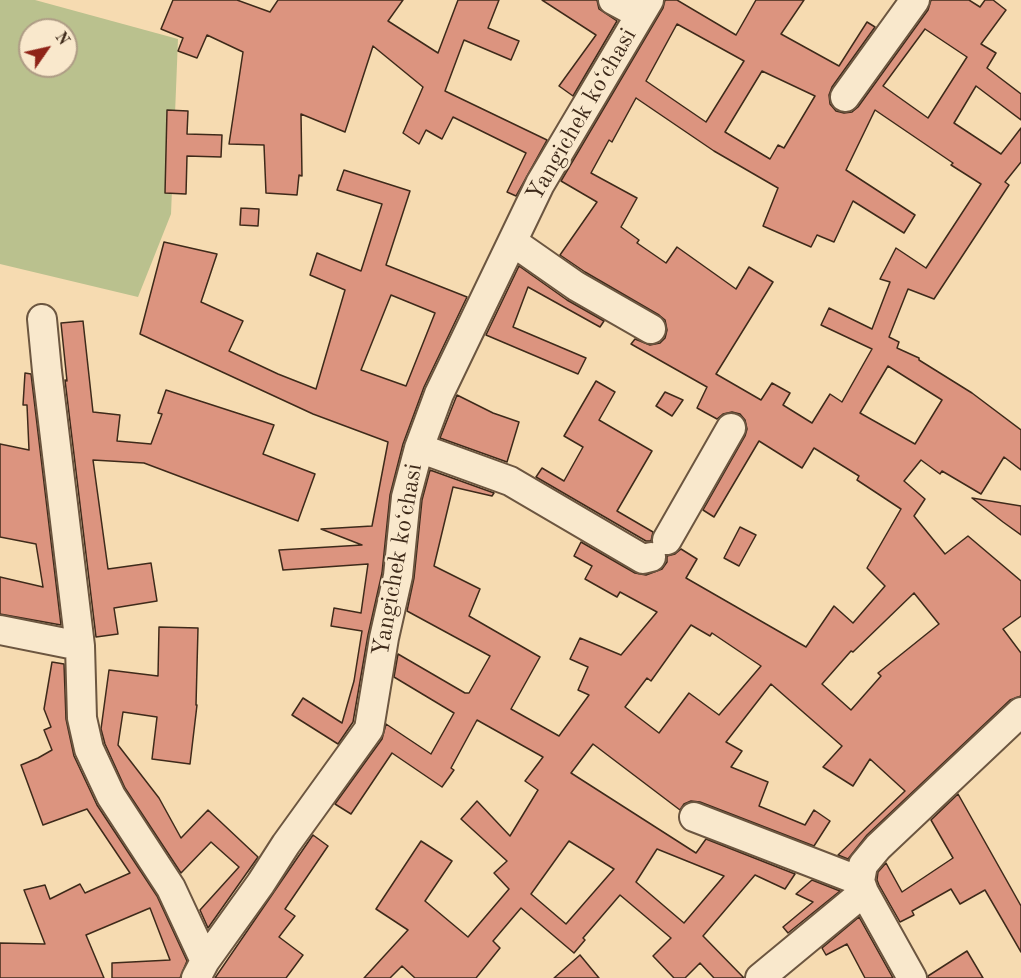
<!DOCTYPE html>
<html>
<head>
<meta charset="utf-8">
<style>
	body { margin:0 }
	#map { position:relative; width:1021px; height:978px; overflow:hidden; background:#f6dbb1; font-family:"Old Standard TT",serif }
	canvas { display:block }
	.north { position:absolute; left:18px; top:18px; width:60px; height:60px; box-sizing:border-box; background:#f9e8cc; border:2px solid #ae9c85; border-radius:50%; rotate:56deg; font-size:16px; font-weight:700; line-height:24px; text-align:center; color:#3e2a1a }
	.north::after { content:''; display:block; margin:auto; width:21px; height:27px; background:#8f2418; clip-path:polygon(50% 0,100% 100%,50% 72%,0 100%) }
</style>
</head>
<body>
<div id="map">
<canvas width="1021" height="978"></canvas>
<div class="north">N</div>
</div>
<script>
const g = document.querySelector('canvas').getContext('2d');
g.lineJoin = 'round';
function paint(path, color) { g.fillStyle = color; g.fill(path, 'evenodd'); }
const shape = rows => new Path2D(rows.map(r => 'M' + r).join(''));
function trace(path, color, width, dash) { g.strokeStyle = color; g.lineWidth = width; g.lineCap = dash ? 'butt' : 'round'; g.setLineDash(dash || []); g.stroke(path); }
function drawText(font, color, halo, rows, align = 'center') {
  g.font = font + ' "Old Standard TT",serif'; g.lineWidth = 5; g.setLineDash([]); g.textBaseline = 'middle'; g.strokeStyle = halo; g.fillStyle = color; for (const [text, x, y, turn = 0] of rows) {
    g.save(); g.translate(x, y); g.rotate((+turn || 0) * Math.PI / 180); g.textAlign = isNaN(turn) ? turn : align; if (halo) g.strokeText(text, 0, 0); g.fillText(text, 0, 0); g.restore();
  }
}
paint(shape([
	[0,0,35,0,178,39,171,214,138,297,0,264],
	[30,30,66,30,66,66,30,66]
]), '#bac18e');
const building = shape([
	[173,0,237,0,270,12,278,0,403,0,388,21,438,53,458,0,499,0,488,28,519,41,511,60,464,40,445,91,547,140,516,196,507,192,526,153,453,117,442,139,426,130,419,144,403,133,423,87,373,46,345,132,301,114,302,176,299,175,297,195,266,193,264,145,229,144,243,52,207,35,197,58,178,51,183,38,161,29,173,0],
	[542,0,597,0,599,9,617,21,573,96,559,86,596,35,542,0],
	[665,0,677,0,736,35,756,0,804,0,781,34,839,66,867,22,875,27,832,87,829,95,830,104,836,111,844,113,852,112,858,107,928,10,931,0,969,0,980,7,985,0,993,0,1006,10,981,44,996,53,987,68,1021,94,1021,120,976,86,954,123,1001,154,1021,128,1021,162,1005,182,1009,185,934,299,908,289,889,337,899,342,897,348,919,358,919,360,972,393,1021,430,1021,470,1004,457,981,494,942,471,940,474,921,460,904,481,925,499,914,516,945,554,968,536,1021,581,1021,616,1003,629,1021,653,1021,696,1010,700,867,835,848,859,838,855,905,791,870,759,853,786,823,767,842,746,771,684,726,742,742,751,731,767,768,782,759,806,805,825,814,810,830,821,814,846,700,802,691,801,684,804,680,810,593,744,571,773,696,853,706,839,795,874,785,889,755,875,703,936,744,978,714,978,700,963,685,978,674,978,653,956,671,938,620,895,583,938,585,940,574,953,521,908,493,941,500,948,476,978,415,978,402,966,390,978,364,978,408,930,376,909,421,841,452,861,425,901,468,937,509,889,494,873,507,861,461,819,477,801,510,836,538,790,525,781,543,757,477,720,451,768,454,770,442,787,392,753,351,814,335,804,382,739,386,724,431,754,454,713,394,677,398,654,465,693,469,693,490,656,407,611,414,578,422,500,430,470,494,493,492,496,453,487,434,566,480,589,469,616,540,657,511,709,559,736,589,695,578,690,588,667,570,659,580,638,621,655,657,612,620,592,617,597,585,579,592,566,574,556,581,542,635,573,646,575,662,569,667,562,667,556,675,554,681,549,697,559,686,578,806,647,834,606,853,623,885,586,867,568,901,509,857,480,859,476,814,448,802,468,759,441,714,517,703,510,745,436,747,429,745,420,740,414,732,412,723,414,717,419,697,408,707,387,631,344,635,339,650,345,660,343,665,338,667,330,665,320,659,315,585,272,560,255,597,202,561,181,663,8,665,0],
	[677,24,744,61,706,122,646,81,677,24],
	[925,29,967,57,928,118,883,86,925,29],
	[762,71,815,96,784,148,778,145,770,159,725,132,762,71],
	[636,98,714,151,778,188,763,226,811,247,817,235,834,242,853,201,904,233,915,215,846,170,875,110,953,163,951,165,981,184,926,268,896,248,880,279,890,282,872,329,829,308,821,325,872,349,842,402,830,394,812,423,783,405,790,393,772,383,761,400,716,374,773,282,749,267,736,289,677,247,666,263,637,243,639,240,621,227,637,198,591,173,609,140,612,142,636,98],
	[888,366,942,400,915,444,860,413,888,366],
	[914,593,939,624,878,673,881,676,851,710,822,684,851,651,853,652,914,593],
	[691,625,710,636,712,633,761,666,719,715,689,693,659,733,625,707,647,678,651,681,691,625],
	[569,841,614,869,566,924,531,894,569,841],
	[657,849,724,876,684,923,636,882,657,849],
	[167,110,188,111,187,134,222,135,221,157,187,156,186,194,165,193,167,110],
	[344,170,410,191,386,265,467,297,424,387,403,444,390,495,382,573,368,635,353,722,338,744,292,715,303,698,342,723,354,681,362,631,331,626,334,608,361,613,368,564,283,570,279,550,362,545,321,529,372,526,388,442,313,414,140,334,164,242,217,254,201,302,243,321,229,351,278,374,316,389,345,290,310,275,317,253,361,271,382,204,337,190,344,170],
	[391,295,435,313,406,386,361,370,391,295],
	[241,208,259,209,258,226,240,225,241,208],
	[519,266,567,300,604,321,600,327,528,287,513,327,586,358,578,374,486,335,519,266],
	[83,321,93,412,120,415,117,441,151,444,162,414,158,413,166,390,274,425,263,454,315,474,298,521,144,463,93,460,108,569,151,563,157,601,114,608,118,634,96,637,65,380,67,381,61,323,83,321],
	[25,373,31,374,61,625,0,614,0,577,43,587,36,544,0,537,0,444,29,450,27,405,23,405,25,373],
	[596,381,615,392,599,420,652,451,617,511,653,532,651,541,646,541,536,477,542,468,564,481,583,447,564,436,596,381],
	[665,392,683,400,672,416,656,406,665,392],
	[457,395,493,413,519,422,507,462,440,438,457,395],
	[972,498,1021,506,1021,535,1003,522,972,498],
	[740,527,756,535,739,566,724,558,740,527],
	[159,627,198,628,196,705,197,705,190,764,152,759,157,717,123,712,118,745,159,798,181,838,208,810,258,857,208,928,200,910,239,867,211,842,181,873,125,788,105,744,101,729,109,670,158,676,159,627],
	[52,662,64,664,66,719,74,756,97,805,157,896,187,961,180,978,112,978,112,963,170,960,150,908,86,935,104,978,0,978,0,943,45,944,24,890,45,885,50,899,80,884,85,893,130,873,87,809,43,825,21,765,38,758,52,750,44,730,51,727,44,709,52,662],
	[958,794,1021,906,1021,952,985,890,960,904,951,889,912,911,914,915,900,922,879,885,877,880,878,872,886,863,902,892,953,858,931,820,958,794],
	[313,835,328,846,285,909,295,916,279,937,303,955,286,978,215,978,313,835],
	[812,880,840,891,788,933,783,927,813,902,796,894,812,880],
	[859,917,893,978,865,978,847,944,826,955,822,948,859,917],
	[967,951,983,978,928,978,928,976,967,951],
	[580,955,599,978,554,978,580,955]
]);
paint(building, '#dc947f');
trace(building, '#3e2a1a', 1.5);
const minor = shape([
	[613,0,639,14],
	[845,97,915,0],
	[513,242,576,286,651,329],
	[42,319,47,371,80,646,82,718,89,749,111,796,171,888,205,961],
	[419,448,510,481,643,559,651,557],
	[667,540,731,428],
	[0,630,80,646],
	[694,817,860,881],
	[864,892,912,978],
	[196,978,205,961,261,883,286,844,369,729,384,638,398,576,406,497,419,448,439,394,540,184,649,0],
	[760,978,864,892,860,881,863,865,878,847,1021,712]
]);
trace(minor, '#6c5640', 32);
trace(minor, '#f9e8cc', 28);
drawText('24px', '#3e2a1a', '#f9e8cc', [
	["Yangichek koʻchasi",582,115,-60],
	["Yangichek koʻchasi",398,560,-80]
]);
</script>
</body>
</html>
